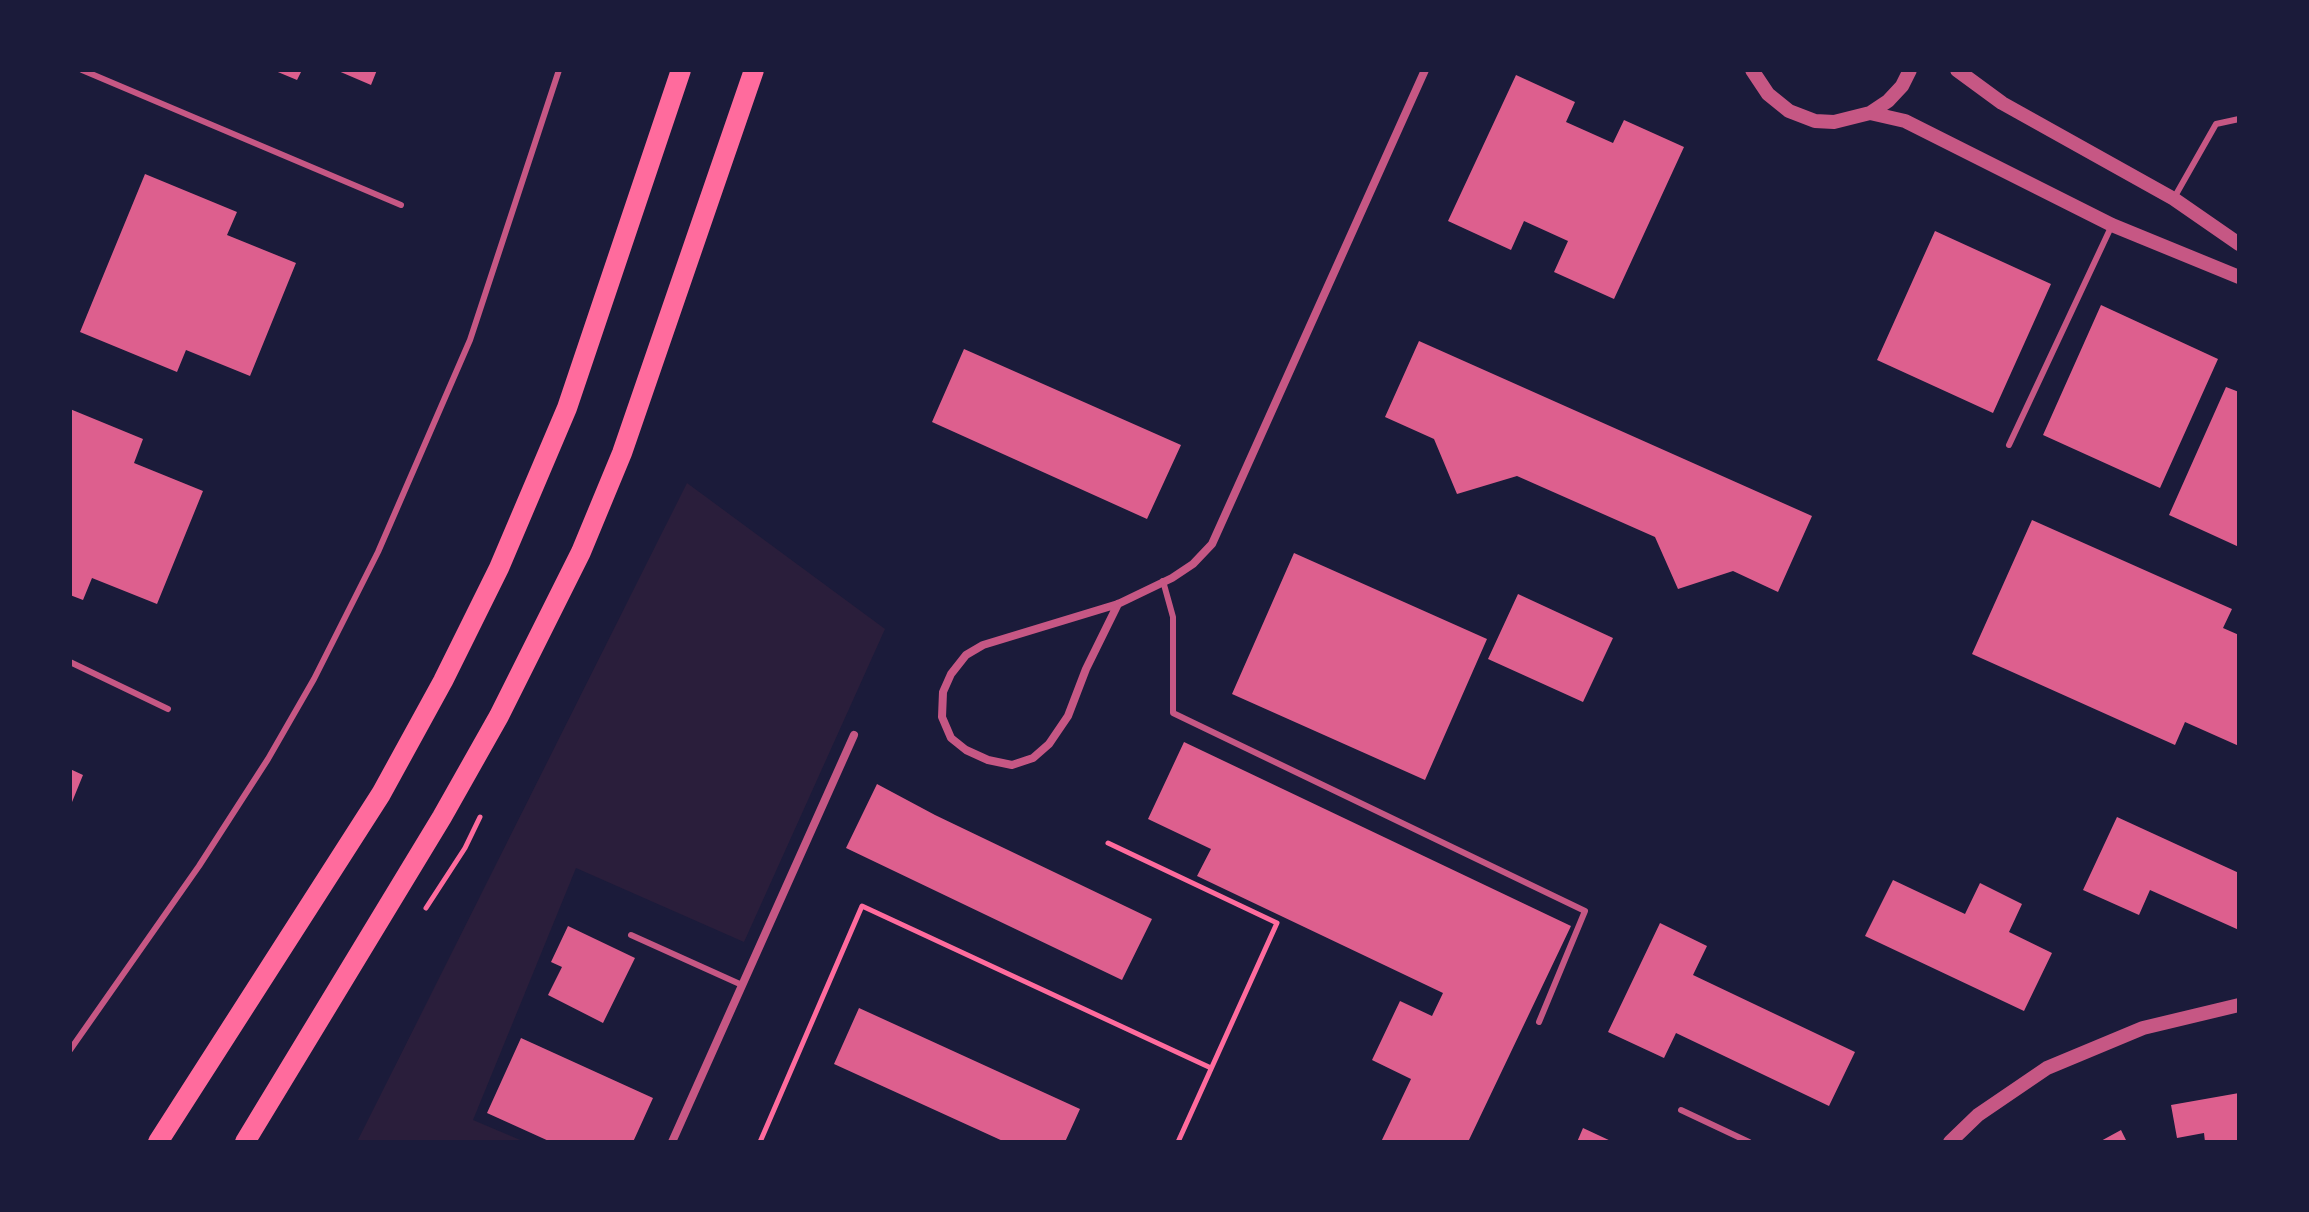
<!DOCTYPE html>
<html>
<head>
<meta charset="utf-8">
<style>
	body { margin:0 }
	#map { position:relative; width:2309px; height:1212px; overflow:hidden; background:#1b1b3a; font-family:Roboto,sans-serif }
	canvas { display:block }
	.frame { position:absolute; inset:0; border:72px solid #1b1b3a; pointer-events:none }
</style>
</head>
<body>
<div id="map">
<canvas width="2309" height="1212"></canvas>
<div class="frame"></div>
</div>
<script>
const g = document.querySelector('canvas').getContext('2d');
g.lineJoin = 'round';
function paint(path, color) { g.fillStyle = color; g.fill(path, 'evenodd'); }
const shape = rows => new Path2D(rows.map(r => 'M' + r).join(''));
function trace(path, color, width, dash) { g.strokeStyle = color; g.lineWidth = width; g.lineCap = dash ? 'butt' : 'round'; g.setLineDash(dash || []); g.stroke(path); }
paint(shape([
	[687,483,885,629,744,942,576,868,473,1120,525,1142,357,1142]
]), '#2a1e3b');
paint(shape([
	[273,70,302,70,297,80],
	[336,70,377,70,371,85],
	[1516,75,1575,102,1566,122,1613,143,1624,120,1684,147,1614,299,1554,272,1568,241,1524,221,1511,250,1448,221],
	[145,174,237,212,227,235,296,263,250,376,186,350,177,372,80,332],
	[1935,231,2051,284,1993,413,1877,360],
	[2101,305,2218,359,2160,488,2043,435],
	[1419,341,1812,516,1778,592,1733,571,1678,589,1655,537,1517,476,1457,494,1434,439,1385,417],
	[964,349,1181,445,1147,519,932,422],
	[2226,387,2239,392,2239,547,2169,515],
	[70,409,143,439,134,463,203,491,157,604,92,578,83,600,70,595],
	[2032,520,2232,609,2223,628,2239,635,2239,746,2185,722,2175,745,1972,654],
	[1294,553,1487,639,1425,780,1232,694],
	[1518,594,1613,638,1583,702,1488,659],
	[1184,742,1571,926,1468,1142,1381,1142,1411,1079,1372,1060,1400,1001,1432,1016,1443,993,1197,876,1211,849,1148,819],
	[70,769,83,775,70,807],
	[877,784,935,815,1152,919,1122,980,846,848],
	[2117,817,2239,873,2239,930,2150,890,2139,915,2083,890],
	[1893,880,1965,914,1980,883,2022,904,2009,932,2052,953,2024,1011,1865,936],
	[1660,923,1707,946,1693,975,1855,1052,1829,1106,1676,1033,1664,1058,1608,1032],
	[568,926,635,958,603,1023,548,995,562,967,551,962],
	[859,1008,1080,1109,1065,1142,1005,1142,834,1064],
	[521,1038,653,1098,633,1142,551,1142,487,1113],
	[2239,1093,2239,1142,2205,1142,2204,1133,2177,1138,2171,1105],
	[1583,1128,1613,1142,1577,1142],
	[2121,1130,2127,1142,2099,1142]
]), '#dd5f8e');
trace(shape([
	[1108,843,1277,923,1178,1142],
	[426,908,465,848,480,817],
	[760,1142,862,906,1211,1068]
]), '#ff6b9d', 5);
trace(shape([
	[82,70,401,205],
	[2174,198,2216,124,2239,119],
	[2009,445,2112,225],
	[1163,581,1173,617,1173,713,1585,911,1539,1022],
	[70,662,168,709],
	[631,935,742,985],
	[70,1050,199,866,268,759,314,679,378,552,470,340,559,70],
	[1681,1110,1749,1142]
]), '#c65784', 6);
trace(shape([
	[1118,604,1172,578,1193,564,1212,544,1425,70],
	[1118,604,1086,669,1068,716,1049,744,1033,758,1012,765,988,760,966,750,951,738,942,717,943,692,951,674,966,655,983,645,1118,604],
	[672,1142,854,735]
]), '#c65784', 8);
trace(shape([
	[1752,70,1768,94,1789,111,1815,121,1834,122,1870,113,1888,101,1902,86,1910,70],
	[1957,70,2002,103,2174,199,2239,244],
	[1870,113,1905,121,2112,225,2239,277],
	[1950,1142,1978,1115,2047,1068,2143,1028,2239,1005]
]), '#c65784', 14);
trace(shape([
	[158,1142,381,794,443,681,499,568,567,408,681,70],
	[245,1142,442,817,499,716,581,552,622,453,754,70]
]), '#ff6b9d', 20);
</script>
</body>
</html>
